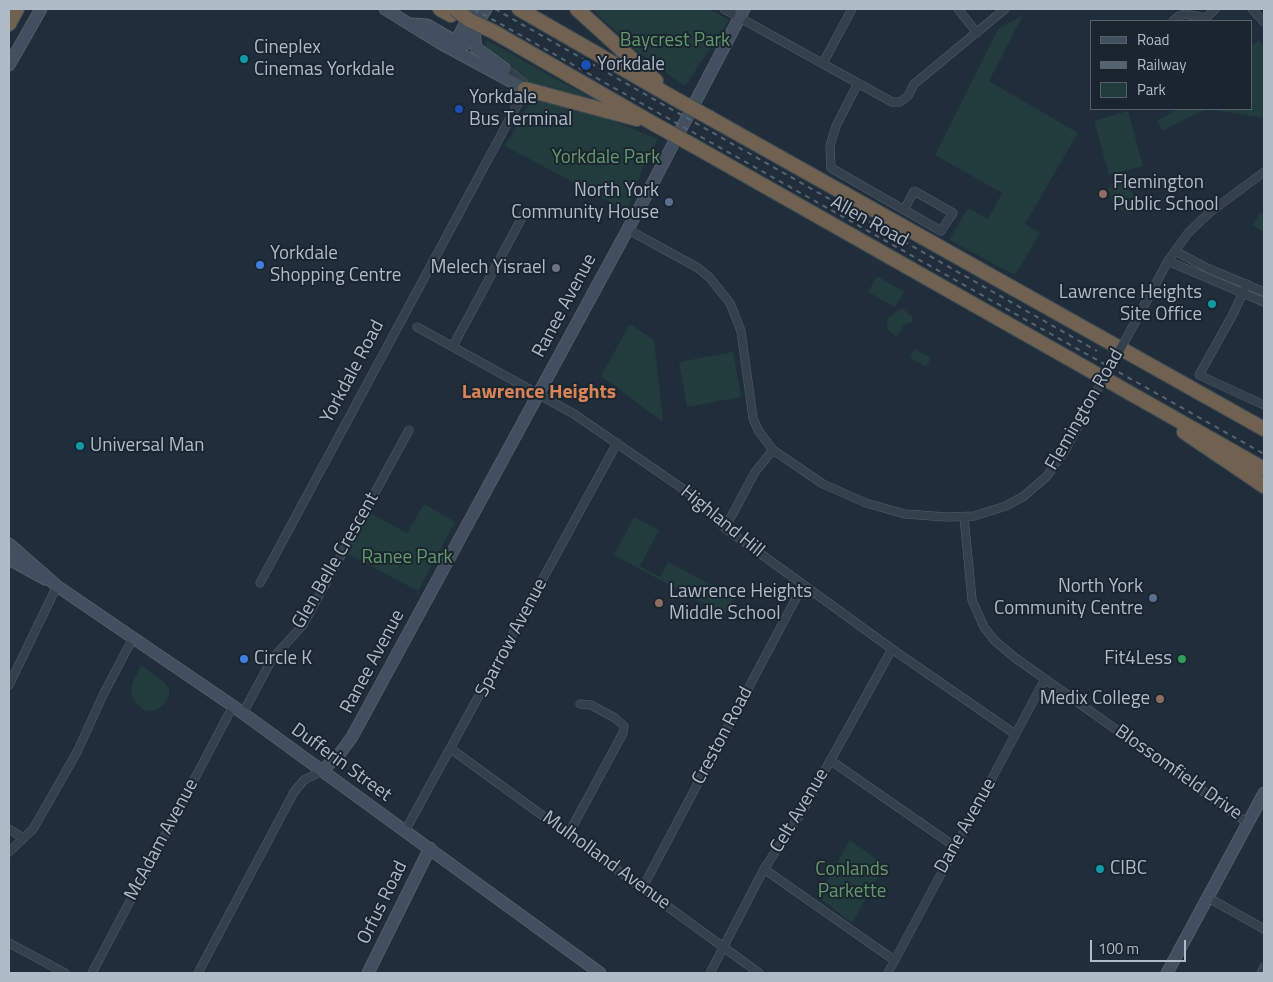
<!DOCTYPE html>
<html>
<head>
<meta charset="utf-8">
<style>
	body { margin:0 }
	#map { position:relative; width:1273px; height:982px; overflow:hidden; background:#202e3b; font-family:"Titillium Web",sans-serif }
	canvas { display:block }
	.frame { position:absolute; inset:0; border:10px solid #afbbc7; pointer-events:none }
	.legend { position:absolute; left:1090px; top:20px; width:162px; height:90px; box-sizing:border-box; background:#1a2530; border:1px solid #56616c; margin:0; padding:6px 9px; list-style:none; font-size:15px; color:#afbbc7 }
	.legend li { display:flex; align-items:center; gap:10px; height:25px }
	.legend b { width:25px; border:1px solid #56616c }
	.scale { position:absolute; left:1090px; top:940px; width:96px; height:22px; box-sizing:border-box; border:2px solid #afbbc7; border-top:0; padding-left:6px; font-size:15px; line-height:18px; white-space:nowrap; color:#afbbc7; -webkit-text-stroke:4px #1a2530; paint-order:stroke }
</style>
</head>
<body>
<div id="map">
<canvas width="1273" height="982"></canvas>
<div class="frame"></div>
<ul class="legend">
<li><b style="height:6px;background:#424f5e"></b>Road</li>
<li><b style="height:6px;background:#566472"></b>Railway</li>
<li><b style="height:14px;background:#223b3c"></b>Park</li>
</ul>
<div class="scale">100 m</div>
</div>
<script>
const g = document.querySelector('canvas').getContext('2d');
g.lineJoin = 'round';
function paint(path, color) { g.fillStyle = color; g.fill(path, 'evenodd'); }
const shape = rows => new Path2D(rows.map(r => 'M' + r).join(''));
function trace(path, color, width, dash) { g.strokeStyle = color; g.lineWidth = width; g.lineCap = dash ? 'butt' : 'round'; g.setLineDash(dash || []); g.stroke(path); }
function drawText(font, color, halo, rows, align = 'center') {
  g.font = font + ' "Titillium Web",sans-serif'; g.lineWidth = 4; g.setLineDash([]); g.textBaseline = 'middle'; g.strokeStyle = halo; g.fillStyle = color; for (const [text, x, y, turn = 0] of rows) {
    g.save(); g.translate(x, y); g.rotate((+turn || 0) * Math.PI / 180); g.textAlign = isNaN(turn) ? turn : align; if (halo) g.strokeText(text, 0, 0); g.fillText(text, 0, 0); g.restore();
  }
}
paint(shape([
	[592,9,709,9,729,20,685,86,636,51],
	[1023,15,989,81,1078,133,1025,224,1040,233,1015,275,949,240,968,208,988,219,1002,193,935,155,998,29],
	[487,40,563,83,605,105,527,85,524,76,515,68,482,50],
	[1259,40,1264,48,1264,118,1207,109,1252,109,1252,45],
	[533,98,591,112,658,139,643,167,627,211,505,146],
	[1178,109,1206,109,1162,131,1157,121],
	[1128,111,1143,166,1109,175,1094,121],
	[1119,182,1140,199,1128,214,1113,205,1108,188],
	[1260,213,1264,215,1264,232,1252,225],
	[877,276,904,292,895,307,868,292],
	[902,308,913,317,912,322,904,325,897,337,887,329,887,324,888,318],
	[630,324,654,340,663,422,601,376],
	[914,349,931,358,926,367,910,358],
	[733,352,741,397,687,407,679,362],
	[424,504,455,522,418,591,348,554,370,513,407,533],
	[634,517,659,530,640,566,660,577,668,562,734,597,725,615,614,555],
	[141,665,163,681,169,689,169,696,164,704,156,710,145,711,136,703,131,694,132,684],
	[850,840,885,865,852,923,818,897]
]), '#223b3c');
const street = shape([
	[724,9,892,102,900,102,908,96,914,84,1005,9],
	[958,9,977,33],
	[1252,9,1264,22],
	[1173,21,1179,16,1185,14,1206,18,1215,9],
	[823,63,852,9],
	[858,83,836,126,830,146,831,168,941,231,953,213,914,191,904,210],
	[627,229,698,268,710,278,730,303,741,331,753,418,758,430,773,450,823,484,866,503,905,514,947,517,974,516,1006,506,1024,496,1047,476,1066,449,1093,398],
	[1175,251,1207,268,1264,292],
	[1168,261,1264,302],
	[1247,284,1233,314,1199,375,1264,405],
	[417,327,574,414,689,493,725,528,892,649,1015,734],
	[1132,328,1168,261,1188,233,1209,213,1264,172],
	[453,346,525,212],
	[964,517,972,600,984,627,994,640,1014,657,1249,824],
	[725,528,755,472,773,450],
	[260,583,521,98,525,89,523,82,513,73,502,68],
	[9,685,57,586],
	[243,713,272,659,303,625,409,430],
	[451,749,759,973],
	[830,760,954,846],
	[9,829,23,838],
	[405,831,617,443],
	[569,833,623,733,624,726,615,718,591,705,580,704],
	[9,852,33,829,40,817,77,752,104,693,133,638],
	[764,869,894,960],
	[643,887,803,585],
	[1207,897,1264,929],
	[9,943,65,973],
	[92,973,233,706],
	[198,973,294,792,304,780,322,771],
	[710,973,764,869,803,810,892,649],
	[888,973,1045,679],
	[1261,973,1264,967]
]);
const secondary = shape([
	[385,9,440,43,525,89],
	[412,24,427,25,455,41],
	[474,31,476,48,505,69],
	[454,46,472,9],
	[453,50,464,45,486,9],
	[9,65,41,9],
	[9,544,57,586,233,706,600,973],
	[9,559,45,579],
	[322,771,341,752,352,737,647,194,744,9],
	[368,973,430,848],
	[1167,973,1264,793]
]);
const highway = shape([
	[440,9,451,15],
	[519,9,679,101],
	[577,9,656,81],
	[9,24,17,9],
	[494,32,654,124],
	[525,89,637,119],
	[710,118,1264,429],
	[694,146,1264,469],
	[1184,432,1264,486]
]);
trace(street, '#525e69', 9);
trace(secondary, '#525e69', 13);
trace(highway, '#3f4b56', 16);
trace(street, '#34404b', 8);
trace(secondary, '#424f5e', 11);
trace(highway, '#716151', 14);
trace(shape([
	[474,9,1264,454],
	[495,9,1097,351]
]), '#566472', 2, [5, 5]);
const streetBridge = shape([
	[1093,398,1132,328]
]);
const highwayBridge = shape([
	[455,9,469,20,494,32],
	[679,101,710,118],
	[654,124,694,146]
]);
trace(streetBridge, '#525e69', 9, []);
trace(highwayBridge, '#3f4b56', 16, []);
trace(streetBridge, '#34404b', 8);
trace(highwayBridge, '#716151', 14);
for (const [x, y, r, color] of [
	[244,59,5,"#0f9aa8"],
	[586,65,6,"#1a4fb4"],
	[459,109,5,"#1a4fb4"],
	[1103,194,5,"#8d6e63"],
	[669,202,5,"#5c6f8a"],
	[260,265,5,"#3f7fe0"],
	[556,268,5,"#6b7280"],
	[1212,304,5,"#0f9aa8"],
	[80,446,5,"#0f9aa8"],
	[1153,598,5,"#5c6f8a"],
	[659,603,5,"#8d6e63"],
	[244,659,5,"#3f7fe0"],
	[1182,659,5,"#2e9e5b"],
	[1160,699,5,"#8d6e63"],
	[1100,869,5,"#0f9aa8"]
]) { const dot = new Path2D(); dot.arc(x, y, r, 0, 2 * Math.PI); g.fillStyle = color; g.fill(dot); trace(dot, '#1a2530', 2); }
drawText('19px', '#65996c', '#1a2530', [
	["Baycrest Park",675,41],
	["Yorkdale Park",606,158],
	["Ranee Park",407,558],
	["Conlands",852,870],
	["Parkette",852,892]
]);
drawText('19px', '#afbbc7', '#1a2530', [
	["Cineplex",254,48],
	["Cinemas Yorkdale",254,70],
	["Yorkdale",597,65],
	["Yorkdale",469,98],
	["Bus Terminal",469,120],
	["Flemington",1113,183],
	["Public School",1113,205],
	["North York",659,191,"right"],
	["Community House",659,213,"right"],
	["Yorkdale",270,254],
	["Shopping Centre",270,276],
	["Melech Yisrael",546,268,"right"],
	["Lawrence Heights",1202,293,"right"],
	["Site Office",1202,315,"right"],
	["Universal Man",90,446],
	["North York",1143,587,"right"],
	["Community Centre",1143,609,"right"],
	["Lawrence Heights",669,592],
	["Middle School",669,614],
	["Circle K",254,659],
	["Fit4Less",1172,659,"right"],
	["Medix College",1150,699,"right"],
	["CIBC",1110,869]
], 'left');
drawText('19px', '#afbbc7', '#1a2530', [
	["Allen Road",869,222,29],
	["Ranee Avenue",565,306,-62],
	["Yorkdale Road",353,372,-62],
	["Flemington Road",1085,410,-60],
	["Highland Hill",722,522,39],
	["Glen Belle Crescent",336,561,-60],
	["Sparrow Avenue",512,638,-62],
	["Ranee Avenue",373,662,-62],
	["Creston Road",723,736,-62],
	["Dufferin Street",341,763,36],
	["Blossomfield Drive",1178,773,35],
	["Celt Avenue",800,811,-59],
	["Dane Avenue",966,826,-61],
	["McAdam Avenue",162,840,-62],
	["Mulholland Avenue",606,861,36],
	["Orfus Road",383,903,-64]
]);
drawText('bold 20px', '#d98359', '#1a2530', [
	["Lawrence Heights",539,393]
]);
</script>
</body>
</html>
